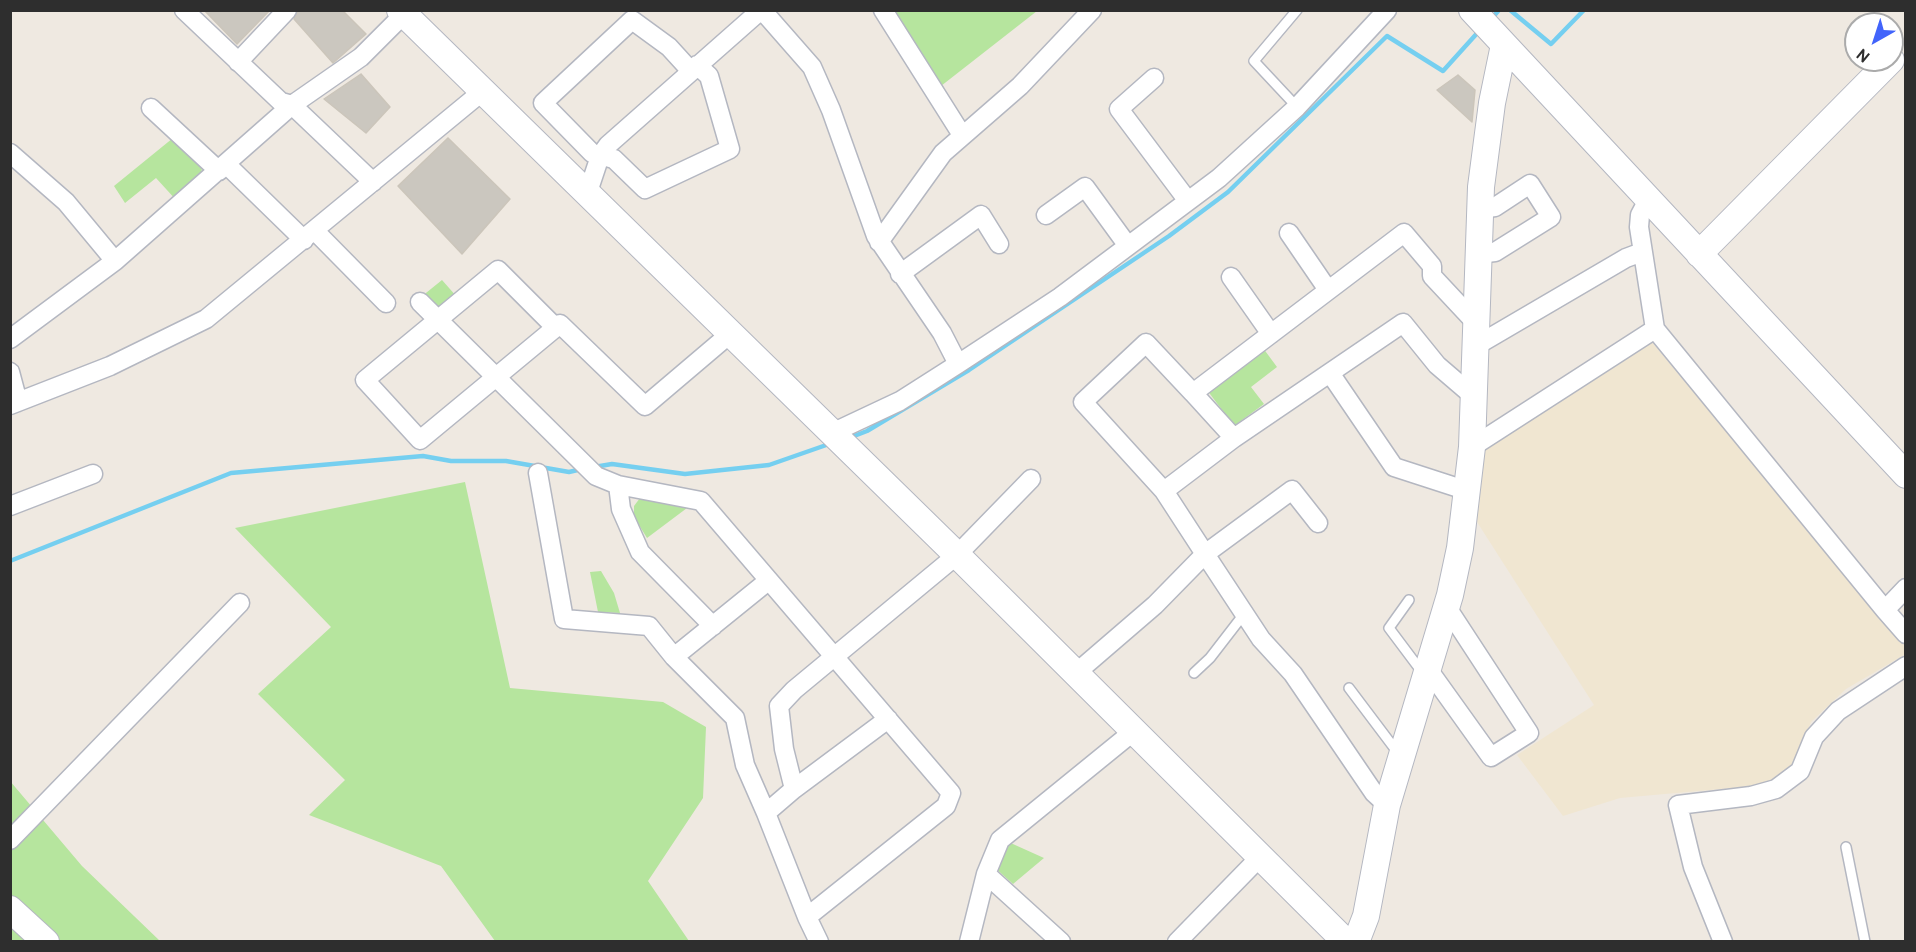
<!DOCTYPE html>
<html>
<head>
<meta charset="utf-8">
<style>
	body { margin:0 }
	#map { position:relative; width:1916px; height:952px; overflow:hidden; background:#efe9e1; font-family:Overpass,sans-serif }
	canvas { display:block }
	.frame { position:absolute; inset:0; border:12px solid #2e2e2e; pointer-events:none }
	.north { position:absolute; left:1844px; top:12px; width:60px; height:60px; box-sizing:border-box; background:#fff; border:2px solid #ababab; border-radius:50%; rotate:219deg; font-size:16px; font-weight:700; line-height:24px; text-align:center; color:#2e2e2e }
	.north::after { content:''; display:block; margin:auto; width:21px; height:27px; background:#4264fb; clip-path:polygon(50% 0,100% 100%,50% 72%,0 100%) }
</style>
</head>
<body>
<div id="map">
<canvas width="1916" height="952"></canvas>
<div class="frame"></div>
<div class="north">N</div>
</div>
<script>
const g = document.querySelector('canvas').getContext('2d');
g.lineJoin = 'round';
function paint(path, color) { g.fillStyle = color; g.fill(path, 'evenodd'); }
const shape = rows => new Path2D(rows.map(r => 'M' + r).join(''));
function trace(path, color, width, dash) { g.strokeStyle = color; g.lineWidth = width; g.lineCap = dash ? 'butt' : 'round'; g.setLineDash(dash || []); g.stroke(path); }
paint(shape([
	[1650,340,1905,646,1904,655,1846,689,1811,722,1794,765,1775,781,1755,786,1620,798,1563,816,1517,755,1594,705,1477,522,1486,443]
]), '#f0e6d1');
paint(shape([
	[893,11,1037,11,941,86],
	[173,138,202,165,201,180,177,201,156,178,125,203,114,186],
	[442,280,457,297,437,314,421,297],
	[1263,348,1277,367,1251,387,1264,404,1234,426,1207,390],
	[465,482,510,688,663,702,706,727,703,798,648,881,689,941,495,941,441,866,309,815,345,780,258,694,331,627,235,528],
	[640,498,691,505,647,538,634,517,634,506],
	[601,571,614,593,620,613,598,612,590,572],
	[10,781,82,866,160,941,13,942,11,939],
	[1004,840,1044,858,1013,884,994,867]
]), '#b6e59e');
trace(shape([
	[1510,10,1551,44,1584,10],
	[1492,18,1499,10],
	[849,438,867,431,969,370,1169,236,1228,192,1387,36,1443,71,1480,30],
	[594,467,612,464,685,474,769,465,832,443],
	[10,561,231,473,423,456,451,461,506,461,569,472,582,469]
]), '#75cff0', 4.5);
const building = shape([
	[204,10,270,10,237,44,204,10],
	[298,10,342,10,366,34,333,63,294,19,298,10],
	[361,74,390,107,366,133,324,99,361,74],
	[1458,75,1475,90,1472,122,1437,90,1458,75],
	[448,138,510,199,462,254,398,186,448,138]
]);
paint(building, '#cbc7bf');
trace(building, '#cbc5ba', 1.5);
const lane = shape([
	[1297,107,1254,61,1297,10],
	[1409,600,1389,628,1422,672],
	[1194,673,1210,658,1244,614],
	[1349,688,1398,753],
	[1846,847,1865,942]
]);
const street = shape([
	[762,10,812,67,831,110,876,236,942,333,958,364],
	[883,10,962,135],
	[238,62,287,10],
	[690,70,669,47,632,20,543,103,592,153,614,159,645,189,730,149,709,76,697,65],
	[1154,78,1119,109,1188,201],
	[151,108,219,171],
	[10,153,66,202,115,261],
	[226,164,304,240],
	[373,182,292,105,361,57,408,10],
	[588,192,600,156,608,145,761,10],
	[1046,215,1085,187,1128,246],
	[315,231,386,303],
	[1289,233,1328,290],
	[879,242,943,153,1020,86,1092,10],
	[1478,254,1495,252,1551,217,1530,184,1495,207,1480,209],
	[900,274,981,215,999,244],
	[1231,277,1271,334],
	[420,302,596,476,618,485,701,501,951,793,946,806,807,917],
	[554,326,498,270,365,380,420,440,560,324,645,406,731,333],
	[1655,329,1885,610,1906,588],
	[10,339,115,261,292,105,281,102,184,10],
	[1474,347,1626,258,1642,252],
	[10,372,18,402],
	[1330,373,1394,467,1468,491],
	[10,405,110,366,206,319,483,91],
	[832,433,900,401,958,364,1060,297,1219,178,1297,107,1387,10],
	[1234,438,1193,393,1404,233,1432,266,1432,276,1475,322],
	[1472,447,1655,329,1639,227,1640,215,1648,200],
	[538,473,564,619,649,626,674,657,768,581],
	[618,485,621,509,640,552,713,626],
	[1164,491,1083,402,1146,343,1193,393],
	[10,506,93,474],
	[1318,523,1292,490,1205,554,1261,639,1293,674,1374,793,1387,805],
	[1885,610,1906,634],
	[674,657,735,718,745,765,766,813],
	[1428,669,1491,757,1529,733,1446,606],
	[1076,673,1155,605,1205,554,1164,491,1234,438,1403,323,1437,365,1472,395],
	[794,789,888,719],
	[10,840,240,603],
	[986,874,1061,942],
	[819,942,807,917,766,813,794,789,784,749,779,706,794,690,957,555,1031,479],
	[969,942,986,874,1000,840,1134,731],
	[1177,942,1260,857],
	[1723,942,1693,867,1678,805,1751,796,1776,789,1800,771,1814,737,1838,711,1906,666]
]);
const secondary = shape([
	[400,10,957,555,1346,942],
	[1472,10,1906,475],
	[1699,254,1891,60],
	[10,909,46,942],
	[1356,942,1366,916,1387,805,1450,595,1460,548,1472,447,1481,187,1492,103,1504,45]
]);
trace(lane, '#b4b7c1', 12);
trace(street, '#b4b7c1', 21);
trace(secondary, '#b4b7c1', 28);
trace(lane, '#fff', 9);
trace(street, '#fff', 18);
trace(secondary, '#fff', 26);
</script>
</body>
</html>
